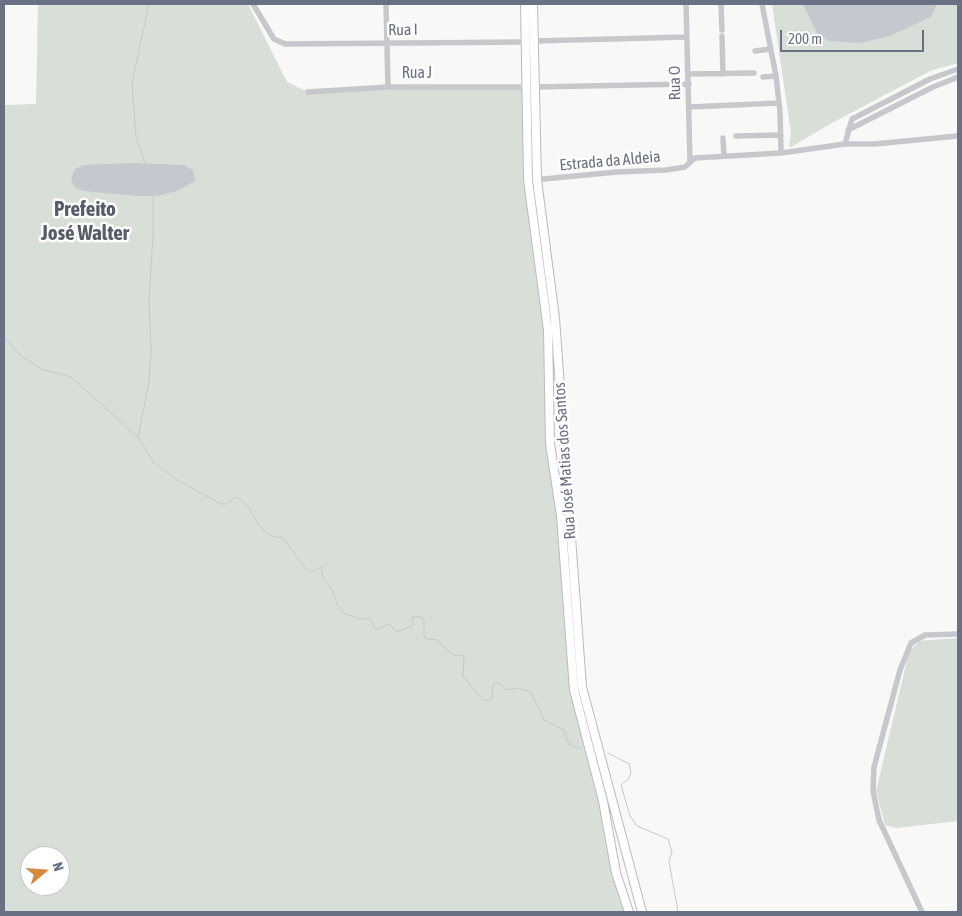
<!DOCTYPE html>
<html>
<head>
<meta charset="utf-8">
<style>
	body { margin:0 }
	#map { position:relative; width:962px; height:916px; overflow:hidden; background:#f8f8f6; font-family:"Asap Condensed",sans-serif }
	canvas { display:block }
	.frame { position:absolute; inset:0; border:5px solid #697185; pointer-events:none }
	.north { position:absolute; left:20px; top:846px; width:50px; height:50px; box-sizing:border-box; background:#fff; border:1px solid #c3c6ce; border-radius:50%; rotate:72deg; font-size:14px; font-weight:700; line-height:20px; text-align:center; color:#697185 }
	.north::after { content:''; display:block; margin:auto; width:18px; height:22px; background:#d88937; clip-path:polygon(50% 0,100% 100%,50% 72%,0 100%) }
	.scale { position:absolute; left:780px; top:30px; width:144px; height:22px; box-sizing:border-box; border:2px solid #697185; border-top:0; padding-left:6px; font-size:15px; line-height:18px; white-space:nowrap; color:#697185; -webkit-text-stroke:4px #fff; paint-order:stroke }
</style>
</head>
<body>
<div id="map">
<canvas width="962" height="916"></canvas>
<div class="frame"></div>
<div class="north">N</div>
<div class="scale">200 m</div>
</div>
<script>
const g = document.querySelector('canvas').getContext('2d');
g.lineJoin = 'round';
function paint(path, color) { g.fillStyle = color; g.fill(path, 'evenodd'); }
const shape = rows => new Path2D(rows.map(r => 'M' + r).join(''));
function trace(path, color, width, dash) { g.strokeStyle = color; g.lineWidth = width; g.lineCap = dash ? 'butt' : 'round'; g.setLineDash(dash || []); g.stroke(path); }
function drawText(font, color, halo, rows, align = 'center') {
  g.font = font + ' "Asap Condensed",sans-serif'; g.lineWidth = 5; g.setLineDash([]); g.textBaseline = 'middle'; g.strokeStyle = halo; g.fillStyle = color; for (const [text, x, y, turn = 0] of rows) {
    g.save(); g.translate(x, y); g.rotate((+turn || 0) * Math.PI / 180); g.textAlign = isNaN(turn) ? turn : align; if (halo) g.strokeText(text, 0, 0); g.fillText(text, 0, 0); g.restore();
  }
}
paint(shape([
	[38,4,248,4,287,82,308,92,388,87,527,87,528,180,545,302,548,422,557,493,574,690,629,912,4,912,4,105,36,104],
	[30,856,60,856,60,886,30,886],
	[772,4,803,4,890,36,930,17,937,4,958,4,958,63,930,71,832,123,791,147,789,146,791,133],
	[958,638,958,821,896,828,885,825,876,791,909,652,919,641]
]), '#d8dfd7');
paint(shape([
	[803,4,937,4,931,17,890,36,860,43,829,41,818,35],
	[131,163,184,165,193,170,195,181,177,191,157,196,136,196,85,191,75,188,71,179,75,169,84,165]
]), '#c4c8cf');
trace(shape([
	[145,164,136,137,132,83,149,4],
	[4,337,22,357,41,369,71,377,138,437,154,463,179,481,221,504,227,504,236,497,240,499,250,509,258,524,266,532,271,536,283,538,306,569,312,572,321,567,323,578,333,592,337,604,345,614,360,619,370,618,374,628,378,629,389,624,397,632,413,625,413,616,421,617,424,620,424,636,426,639,437,640,453,655,464,656,463,677,484,701,492,699,493,684,499,683,507,690,518,688,531,692,544,720,564,730,569,745,581,748],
	[138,437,149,382,151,352,149,300,153,235,153,195],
	[608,753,629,764,631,772,628,780,621,785,630,816,637,826,668,839,672,852,669,861,678,912]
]), '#c4c8cf', 1);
const secondary = shape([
	[525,4,528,180,548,330,550,444,561,516,574,690,603,801,616,873,629,912],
	[533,4,537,180,555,318,582,687,642,912]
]);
trace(secondary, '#b9bbc1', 10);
trace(shape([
	[253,4,274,39,285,44,526,42],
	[386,4,388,87],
	[686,4,690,161],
	[721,4,722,30],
	[722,36,723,74],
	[534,41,687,37],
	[755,51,770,49],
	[689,74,754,73],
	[763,77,776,76],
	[534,87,689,84],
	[308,92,388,87,527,87],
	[689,107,779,103],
	[848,130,933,87,958,77],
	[736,136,781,135],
	[723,138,724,156],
	[845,144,852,119,930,79,958,69],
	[781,153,845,144,874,144,958,136],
	[533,180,617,172,666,170,685,167,695,158,781,153,780,112,776,76,762,4],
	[922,912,879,820,873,791,874,767,900,670,911,643,925,635,958,634]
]), '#c7c8cd', 5.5);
trace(secondary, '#fff', 8);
drawText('16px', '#697185', '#fff', [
	["Rua I",403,30,-1],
	["Rua J",417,73],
	["Rua O",675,83,-91],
	["Estrada da Aldeia",610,161,-5],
	["Rua José Matias dos Santos",565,461,-94]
]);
drawText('bold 21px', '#575c6b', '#fff', [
	["Prefeito",85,209],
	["José Walter",85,233]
]);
</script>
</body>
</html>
